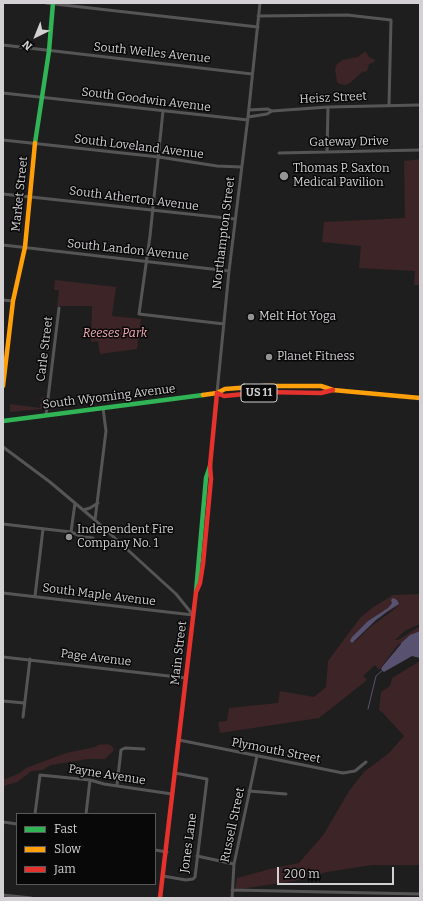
<!DOCTYPE html>
<html>
<head>
<meta charset="utf-8">
<style>
	body { margin:0 }
	#map { position:relative; width:423px; height:901px; overflow:hidden; background:#1f1e1f; font-family:Bitter,serif }
	canvas { display:block }
	.frame { position:absolute; inset:0; border:4px solid #d3d1d3; pointer-events:none }
	.legend { position:absolute; left:16px; top:813px; width:140px; height:72px; box-sizing:border-box; background:#090809; border:1px solid #5a585a; margin:0; padding:5px 7px; list-style:none; font-size:12px; color:#d3d1d3 }
	.legend li { display:flex; align-items:center; gap:8px; height:20px }
	.legend b { width:20px; border:1px solid #5a585a }
	.north { position:absolute; left:16px; top:16px; width:40px; height:40px; -webkit-text-stroke:3px #090809; paint-order:stroke; rotate:223deg; font-size:11px; font-weight:700; line-height:16px; text-align:center; color:#d3d1d3 }
	.north::after { content:''; display:block; margin:auto; width:14px; height:18px; background:#d3d1d3; clip-path:polygon(50% 0,100% 100%,50% 72%,0 100%) }
	.scale { position:absolute; left:277px; top:867px; width:117px; height:18px; box-sizing:border-box; border:2px solid #d3d1d3; border-top:0; padding-left:5px; font-size:12px; line-height:14px; white-space:nowrap; color:#d3d1d3; -webkit-text-stroke:3px #090809; paint-order:stroke }
</style>
</head>
<body>
<div id="map">
<canvas width="423" height="901"></canvas>
<div class="frame"></div>
<ul class="legend">
<li><b style="height:5px;background:#30b455"></b>Fast</li>
<li><b style="height:5px;background:#ff9f0a"></b>Slow</li>
<li><b style="height:5px;background:#e5322d"></b>Jam</li>
</ul>
<div class="north">N</div>
<div class="scale">200 m</div>
</div>
<script>
const g = document.querySelector('canvas').getContext('2d');
g.lineJoin = 'round';
function paint(path, color) { g.fillStyle = color; g.fill(path, 'evenodd'); }
const shape = rows => new Path2D(rows.map(r => 'M' + r).join(''));
function trace(path, color, width, dash) { g.strokeStyle = color; g.lineWidth = width; g.lineCap = dash ? 'butt' : 'round'; g.setLineDash(dash || []); g.stroke(path); }
function drawText(font, color, halo, rows, align = 'center') {
  g.font = font + ' Bitter,serif'; g.lineWidth = 3; g.setLineDash([]); g.textBaseline = 'middle'; g.strokeStyle = halo; g.fillStyle = color; for (const [text, x, y, turn = 0] of rows) {
    g.save(); g.translate(x, y); g.rotate((+turn || 0) * Math.PI / 180); g.textAlign = isNaN(turn) ? turn : align; if (halo) g.strokeText(text, 0, 0); g.fillText(text, 0, 0); g.restore();
  }
}
paint(shape([
	[364,52,366,52,369,57,375,60,374,62,369,64,367,71,362,72,350,83,345,85,340,84,337,82,335,69,337,64,342,60,358,57],
	[420,159,420,285,414,285,415,271,359,268,361,246,322,242,324,222,405,218,404,161],
	[55,280,116,287,112,316,141,319,137,349,100,354,98,341,91,342,92,306,57,306,59,290,54,290],
	[42,397,45,399,44,407,42,409,10,412,10,404,40,408],
	[420,594,420,624,406,630,395,640,398,640,417,628,420,627,420,631,410,635,397,646,379,670,375,665,363,676,367,680,319,718,220,733,218,722,227,721,229,708,278,703,280,691,314,697,326,687,328,661,360,618,372,608,393,595],
	[392,603,399,604,388,611,376,620,352,643,351,641,352,637,368,621,388,608],
	[400,605,369,628,355,642,356,640,376,620,389,611],
	[420,661,420,865,372,865,327,872,299,880,235,890,237,878,270,869,299,863,324,834,349,791,364,772,389,753,404,736,382,712,379,710,381,692,390,686,392,678],
	[108,744,112,746,114,750,105,759,88,759,51,765,42,770,32,771,17,782,3,786,3,780,20,773,26,768,66,753,95,747,98,745]
]), '#3d2426');
paint(shape([
	[393,598,397,600,399,604,388,611,376,620,352,643,350,641,352,637,368,621,388,608,392,603,391,600],
	[420,631,420,658,412,656,384,672,381,669,382,667,401,644,401,643,410,635]
]), '#595170');
trace(shape([
	[368,709,376,676,383,670]
]), '#595170', 1);
trace(shape([
	[46,3,258,27],
	[258,16,347,15,391,20,389,105],
	[3,45,252,74],
	[3,93,248,120],
	[249,110,268,109,272,111],
	[163,111,150,236,139,314,224,324],
	[248,117,267,114,272,111,328,107,420,105],
	[3,140,159,157,217,166,241,167],
	[327,151,328,107],
	[279,153,420,150],
	[3,194,235,219],
	[3,245,229,271],
	[3,300,13,301],
	[217,393,229,271,248,117,260,3],
	[46,415,59,308],
	[3,447,50,482,95,520,176,594,193,615],
	[83,510,90,508,98,503],
	[95,520,106,431,103,408],
	[3,524,71,532,83,537,93,538],
	[71,532,75,503],
	[3,593,193,615],
	[35,596,43,529],
	[3,657,186,678],
	[3,701,24,703],
	[23,717,30,659],
	[179,740,343,773,355,771,366,762],
	[117,785,121,750,125,748,144,749],
	[249,791,286,794],
	[35,814,40,775,90,780,104,784,172,794],
	[86,814,90,780],
	[3,822,17,824],
	[155,850,167,852],
	[197,856,234,864],
	[163,876,186,880,193,879,195,877,207,779,175,773],
	[232,890,420,894],
	[3,895,31,898],
	[232,898,234,864,257,756]
]), '#565556', 3);
trace(shape([
	[35,143,49,51,53,3],
	[3,421,203,395],
	[196,592,206,478,210,466]
]), '#30b455', 4.5);
trace(shape([
	[3,386,13,301,25,247,35,143],
	[203,395,217,393,225,389,265,386,321,386,333,390,420,398]
]), '#ff9f0a', 4.5);
trace(shape([
	[217,393,224,396,265,392,321,393,333,390],
	[197,590,200,583,203,564,211,479,210,466,217,393],
	[160,898,196,592]
]), '#e5322d', 4.5);
for (const [x, y, r, color] of [
	[284,176,5,"#949294"],
	[251,317,4,"#949294"],
	[269,357,4,"#949294"],
	[69,537,4,"#949294"]
]) { const dot = new Path2D(); dot.arc(x, y, r, 0, 2 * Math.PI); g.fillStyle = color; g.fill(dot); trace(dot, '#090809', 1.5); }
for (const [x, y, w] of [
	[259,393,36]
]) { const box = new Path2D(); box.roundRect(x - w / 2, y - 9, w, 18, 3); g.fillStyle = '#090809'; g.fill(box); trace(box, '#d3d1d3', 1); }
drawText('bold 11px', '#d3d1d3', null, [
	["US 11",259,393]
]);
drawText('12px', '#d3d1d3', '#090809', [
	["South Welles Avenue",152,53,6],
	["Heisz Street",333,98,-3],
	["South Goodwin Avenue",146,100,7],
	["Gateway Drive",349,142,-1],
	["South Loveland Avenue",139,147,7],
	["Market Street",20,194,-84],
	["South Atherton Avenue",134,199,7],
	["Northampton Street",224,233,-83],
	["South Landon Avenue",128,250,6],
	["Carle Street",45,349,-83],
	["South Wyoming Avenue",109,397,-7],
	["South Maple Avenue",99,595,7],
	["Main Street",179,653,-83],
	["Page Avenue",96,658,7],
	["Plymouth Street",276,751,11],
	["Payne Avenue",107,775,9],
	["Russell Street",233,825,-78],
	["Jones Lane",189,843,-82]
]);
drawText('12px', '#d3d1d3', '#090809', [
	["Thomas P. Saxton",293,169],
	["Medical Pavilion",293,183],
	["Melt Hot Yoga",259,317],
	["Planet Fitness",277,357],
	["Independent Fire",77,530],
	["Company No. 1",77,544]
], 'left');
drawText('italic 12px', '#f7afb5', '#090809', [
	["Reeses Park",115,334]
]);
</script>
</body>
</html>
